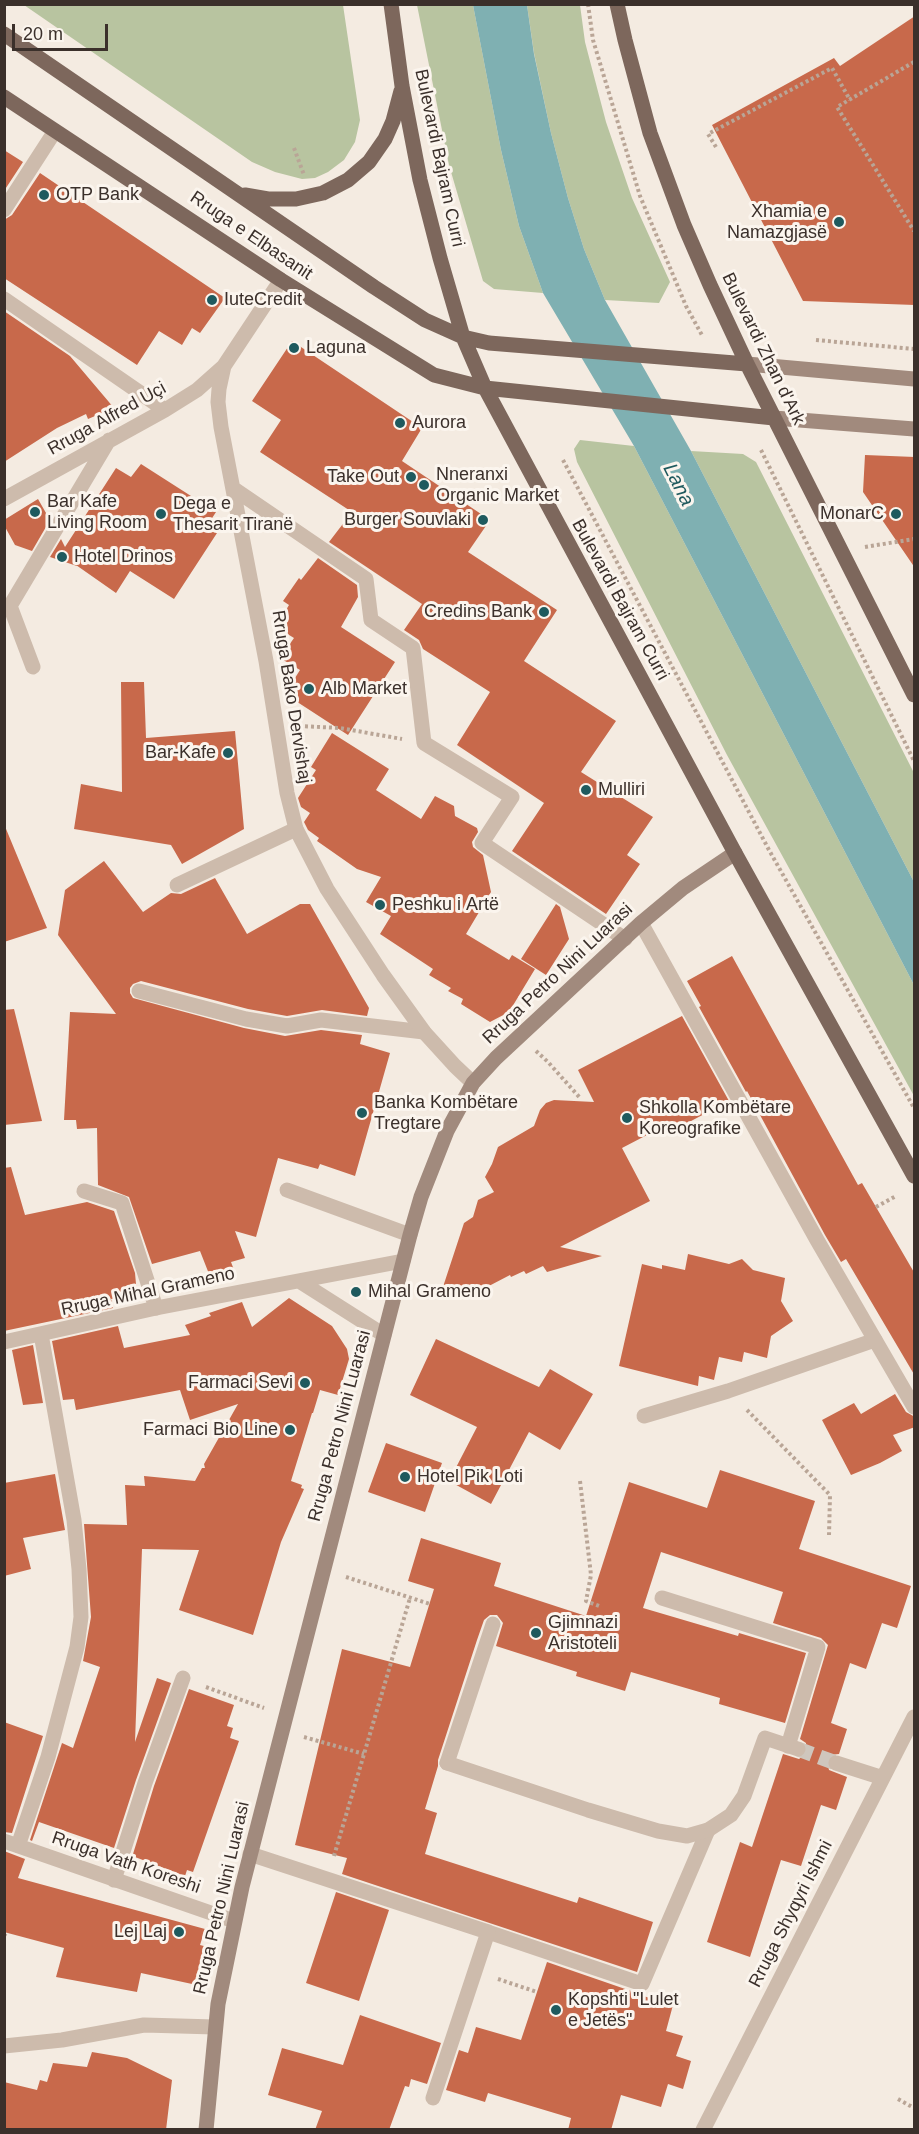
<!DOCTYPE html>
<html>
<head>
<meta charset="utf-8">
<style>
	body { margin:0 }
	#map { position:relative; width:919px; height:2134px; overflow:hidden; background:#f4ebe1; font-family:Arial,sans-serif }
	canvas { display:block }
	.frame { position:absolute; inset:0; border:6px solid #3b302b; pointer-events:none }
	.scale { position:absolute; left:12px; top:24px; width:96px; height:27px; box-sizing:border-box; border:3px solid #3b302b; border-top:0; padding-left:8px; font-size:18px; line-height:21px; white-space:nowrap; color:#3b302b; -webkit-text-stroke:4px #fbf5ee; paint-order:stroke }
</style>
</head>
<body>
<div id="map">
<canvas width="919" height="2134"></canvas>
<div class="frame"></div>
<div class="scale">20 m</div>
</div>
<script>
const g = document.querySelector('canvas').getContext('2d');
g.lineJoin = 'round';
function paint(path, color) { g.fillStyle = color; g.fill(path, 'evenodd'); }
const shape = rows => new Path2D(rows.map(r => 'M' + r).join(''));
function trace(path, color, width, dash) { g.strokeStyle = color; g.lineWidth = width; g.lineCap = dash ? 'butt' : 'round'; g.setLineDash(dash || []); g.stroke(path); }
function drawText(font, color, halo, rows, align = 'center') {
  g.font = font + ' Arial,sans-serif'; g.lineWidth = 6; g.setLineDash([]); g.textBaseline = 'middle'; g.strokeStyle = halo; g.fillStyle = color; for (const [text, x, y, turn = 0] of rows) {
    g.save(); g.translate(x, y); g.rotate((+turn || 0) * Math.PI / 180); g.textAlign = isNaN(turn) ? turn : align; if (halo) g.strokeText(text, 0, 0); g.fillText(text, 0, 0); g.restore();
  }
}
paint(shape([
	[24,5,343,5,360,120,355,142,344,160,328,172,315,178,302,179,275,172,252,162],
	[417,5,473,5,501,150,519,226,543,293,494,289,483,281,449,165],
	[527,5,580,5,585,42,606,122,632,198,670,282,659,303,605,300,584,249,568,198,551,133,534,53],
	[580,440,634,446,914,985,914,1096,727,755,577,462,574,449],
	[691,451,743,454,756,462,914,773,914,882]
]), '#b8c4a0');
paint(shape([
	[473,5,527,5,534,54,551,133,568,198,584,249,605,300,691,451,914,882,914,985,634,446,543,293,519,226,501,150]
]), '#7fb0b2');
paint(shape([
	[915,16,915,305,803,301,712,125,834,58,840,66],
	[4,150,23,162,4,191],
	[40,173,225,298,200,333,192,328,182,345,159,331,137,365,4,278,4,220,12,215],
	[4,311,70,356,114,408,88,419,86,414,57,428,4,462],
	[292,341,422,428,402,461,490,520,468,552,557,610,524,661,616,721,581,772,653,817,627,855,640,864,606,914,512,851,544,803,457,745,490,692,423,649,419,640,404,630,422,604,329,542,352,512,260,452,281,420,252,401],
	[865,455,915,457,915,568,863,492],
	[141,464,216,512,207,526,217,533,174,599,130,571,116,593,76,565,77,566,50,557,61,539,65,547,116,468,131,477],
	[38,499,50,520,32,551,15,545,4,525,4,520],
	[318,558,357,585,358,597,341,627,395,662,348,735,285,694,300,670,280,658,294,638,281,630,280,620,289,605,283,601,299,578,301,580],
	[121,682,144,682,146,738,235,731,244,829,182,864,171,845,74,829,81,784,122,792],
	[332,733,389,769,376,790,421,819,435,796,454,806,455,816,477,828,478,832,472,842,473,847,483,855,491,892,466,934,509,960,512,955,535,969,509,1012,490,1022,461,1004,463,999,448,991,451,988,429,975,433,969,380,934,391,916,366,902,381,877,357,869,317,841,319,838,308,830,304,822,310,813,301,807,298,798,316,770,311,767],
	[4,824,47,928,4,942],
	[104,861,143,912,171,893,181,894,215,878,247,934,300,904,310,904,369,1008,367,1016,322,1010,287,1016,248,1009,141,981,133,984,130,988,130,993,133,998,244,1028,285,1036,321,1030,362,1035,360,1044,390,1053,355,1176,320,1164,318,1169,278,1158,256,1237,235,1231,245,1258,231,1262,234,1270,211,1279,200,1251,152,1264,129,1197,98,1185,97,1128,77,1129,76,1120,64,1120,70,1012,116,1014,58,935,65,890],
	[556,904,560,907,569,939,546,975,521,959],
	[732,956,858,1185,862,1183,915,1274,915,1376,846,1259,841,1262,825,1235,747,1091,746,1092,699,1007,701,1006,687,981],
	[14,1009,42,1121,4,1125,4,1010],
	[682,1016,729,1101,674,1130,670,1123,622,1148,650,1201,560,1247,602,1256,547,1272,543,1266,526,1274,524,1271,511,1277,510,1275,487,1287,439,1299,464,1223,473,1217,478,1200,494,1192,485,1177,492,1164,498,1147,534,1126,540,1110,546,1103,554,1100,594,1102,578,1070],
	[11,1167,25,1215,87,1202,114,1211,135,1273,137,1295,111,1299,113,1308,4,1331,4,1168],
	[688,1254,729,1264,742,1259,753,1270,785,1278,781,1301,793,1321,771,1336,767,1358,744,1352,742,1362,719,1357,714,1380,699,1376,698,1386,619,1366,642,1264,662,1269,662,1265,685,1270],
	[289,1298,332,1326,347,1349,349,1359,338,1395,320,1390,313,1413,312,1413,291,1481,302,1485,301,1488,304,1489,281,1542,253,1635,179,1610,199,1550,142,1549,135,1742,157,1678,171,1683,136,1780,114,1848,39,1822,32,1841,30,1840,62,1743,73,1748,100,1667,83,1661,91,1617,84,1524,127,1525,125,1485,145,1486,144,1476,195,1481,202,1468,205,1468,204,1464,238,1404,190,1420,180,1390,76,1410,74,1399,63,1400,52,1341,118,1326,124,1348,190,1335,185,1325,211,1316,209,1313,242,1302,252,1327],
	[436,1339,539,1387,550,1369,593,1394,560,1450,529,1432,491,1504,449,1481,477,1427,410,1395],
	[33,1345,43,1403,23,1405,12,1350],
	[895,1394,906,1412,915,1417,915,1427,893,1435,902,1451,880,1463,851,1475,822,1420,854,1403,861,1414],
	[386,1443,442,1463,425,1512,368,1492],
	[720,1470,815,1501,799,1549,911,1586,897,1628,882,1623,866,1669,850,1663,831,1723,847,1729,839,1754,830,1755,827,1761,829,1770,847,1777,836,1810,821,1805,801,1866,781,1860,750,1957,707,1942,740,1842,752,1847,783,1754,799,1759,807,1753,806,1743,800,1739,828,1645,821,1638,773,1623,783,1592,661,1552,643,1608,738,1636,739,1633,806,1653,785,1723,719,1704,720,1698,631,1672,625,1691,576,1676,577,1672,496,1646,503,1623,497,1615,490,1615,484,1620,477,1640,438,1760,438,1766,425,1809,437,1813,425,1854,577,1903,579,1897,653,1922,637,1972,342,1874,347,1858,295,1845,342,1649,410,1667,434,1589,408,1581,421,1538,501,1563,494,1586,586,1616,629,1482,707,1508],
	[55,1474,65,1530,23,1538,31,1569,4,1576,4,1483],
	[189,1689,234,1705,227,1726,233,1728,230,1738,239,1741,193,1872,187,1870,185,1876,135,1857,136,1855,133,1854,154,1786],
	[4,1722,43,1736,12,1833,4,1832],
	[4,1851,25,1859,18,1878,205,1929,200,1945,215,1949,206,1987,141,1973,137,1992,56,1977,64,1948,4,1932],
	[336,1892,389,1910,359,2001,306,1983],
	[547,1962,631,1991,630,1992,673,2005,666,2031,683,2036,676,2056,691,2061,683,2089,668,2084,661,2107,621,2095,611,2130,568,2130,571,2118,488,2093,485,2102,446,2090,459,2050,468,2053,476,2027,521,2040],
	[360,2015,441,2043,427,2084,411,2079,409,2087,405,2086,389,2130,315,2130,322,2111,268,2095,282,2048,343,2065],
	[92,2052,127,2058,172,2080,166,2130,4,2130,4,2082,37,2090,40,2080,47,2082,53,2063,87,2067]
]), '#c8694b');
trace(shape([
	[798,1749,836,1763]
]), '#cfc6bd', 15, [15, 8]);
trace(shape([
	[588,4,593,40,640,196,686,306,703,337],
	[914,62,837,107,914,231],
	[716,147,708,134,832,68,850,100],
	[294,148,304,175],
	[816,340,914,349],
	[761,450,914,761],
	[563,460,769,850,914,1108],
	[865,547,914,539],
	[299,726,340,728,402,739],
	[536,1051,548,1062,581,1099],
	[876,1207,896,1196],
	[747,1410,830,1495,829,1535],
	[580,1481,591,1575,586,1601,599,1606],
	[346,1577,430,1604],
	[206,1687,264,1708],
	[304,1737,364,1754],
	[334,1856,410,1598],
	[4,1936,6,1933],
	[498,1979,537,1992],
	[898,2099,914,2108]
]), '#b9a596', 4, [3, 3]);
trace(shape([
	[177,885,296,829],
	[139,991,246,1019,287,1026,321,1020,424,1032],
	[287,1190,410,1235],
	[84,1191,122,1203,156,1308],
	[644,1416,728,1391,875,1340],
	[662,1598,818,1647,788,1746],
	[447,1763,493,1624],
	[114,1880,145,1783,183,1678],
	[488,1932,642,1984,708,1830]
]), '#cdbbac', 15);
trace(shape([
	[4,210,55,131],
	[281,280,224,366,219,389,218,402,221,427,266,661,287,793,296,829,327,889,383,975,424,1032,455,1066,473,1083],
	[4,299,165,410],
	[234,489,366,579,371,620,413,648,424,743,512,797,482,843,625,939],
	[4,499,165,410,197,390,224,366],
	[33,667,10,606,109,440],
	[641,923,817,1240,914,1407],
	[299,1281,384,1335],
	[4,1342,156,1308,403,1261],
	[447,1763,588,1810,658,1831,687,1836,708,1830,731,1815,744,1796,765,1738,798,1749],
	[836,1763,883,1778],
	[4,1841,234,1921],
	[18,1846,48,1757,77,1647,81,1617,79,1569,74,1520,41,1334],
	[250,1854,488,1932,433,2098],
	[4,2046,62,2040,144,2025,215,2027],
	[703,2130,914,1717]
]), '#cdbbac', 15);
trace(shape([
	[747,364,914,379],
	[774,418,914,429],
	[206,2130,218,2004,242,1887,410,1235,421,1197,447,1131,473,1083,496,1058,641,923,683,888,735,853]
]), '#a18a7d', 15);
trace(shape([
	[391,4,402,86,420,180,440,258,463,337,485,388,735,853,914,1176],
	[617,4,625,40,650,133,684,225,710,285,747,364,914,695],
	[4,34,374,287,425,320,463,337,489,343,747,364],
	[4,97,281,280,434,375,485,388,774,418],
	[245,195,268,199,296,199,323,193,348,180,369,162,385,139,393,121,401,91]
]), '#7d675c', 15);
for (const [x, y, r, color] of [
	[44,195,6,"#1f5a5e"],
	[839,222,6,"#1f5a5e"],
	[212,300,6,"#1f5a5e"],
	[294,348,6,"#1f5a5e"],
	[400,423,6,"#1f5a5e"],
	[411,477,6,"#1f5a5e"],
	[424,485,6,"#1f5a5e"],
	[35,512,6,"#1f5a5e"],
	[161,514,6,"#1f5a5e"],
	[896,514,6,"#1f5a5e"],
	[483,520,6,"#1f5a5e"],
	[62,557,6,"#1f5a5e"],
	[544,612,6,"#1f5a5e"],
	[309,689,6,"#1f5a5e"],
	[228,753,6,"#1f5a5e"],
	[586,790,6,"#1f5a5e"],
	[380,905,6,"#1f5a5e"],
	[362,1113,6,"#1f5a5e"],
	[627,1118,6,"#1f5a5e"],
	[356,1292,6,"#1f5a5e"],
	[305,1383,6,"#1f5a5e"],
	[290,1430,6,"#1f5a5e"],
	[405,1477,6,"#1f5a5e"],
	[536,1633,6,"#1f5a5e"],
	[179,1932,6,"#1f5a5e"],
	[556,2010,6,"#1f5a5e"]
]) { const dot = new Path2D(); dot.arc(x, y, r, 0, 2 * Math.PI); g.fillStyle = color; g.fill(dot); trace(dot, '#fbf5ee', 2); }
drawText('18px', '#3b302b', '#fbf5ee', [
	["Bulevardi Bajram Curri",439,158,78],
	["Rruga e Elbasanit",251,236,34],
	["Bulevardi Zhan d'Ark",763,349,64],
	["Rruga Alfred Uçi",107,419,-29],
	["Bulevardi Bajram Curri",620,600,61],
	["Rruga Bako Dervishaj",291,697,81],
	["Rruga Petro Nini Luarasi",558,974,-43],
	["Rruga Mihal Grameno",148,1292,-12],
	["Rruga Petro Nini Luarasi",340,1426,-75],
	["Rruga Vath Koreshi",126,1863,19],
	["Rruga Petro Nini Luarasi",222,1898,-77],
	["Rruga Shyqyri Ishmi",791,1914,-63]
]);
drawText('18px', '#3b302b', '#fbf5ee', [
	["OTP Bank",56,195],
	["Xhamia e",827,212,"right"],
	["Namazgjasë",827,233,"right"],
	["IuteCredit",224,300],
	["Laguna",306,348],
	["Aurora",412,423],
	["Nneranxi",436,475],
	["Organic Market",436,496],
	["Take Out",399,477,"right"],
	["Bar Kafe",47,502],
	["Living Room",47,523],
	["Dega e",173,504],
	["Thesarit Tiranë",173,525],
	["MonarC",884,514,"right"],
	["Burger Souvlaki",471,520,"right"],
	["Hotel Drinos",74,557],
	["Credins Bank",532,612,"right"],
	["Alb Market",321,689],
	["Bar-Kafe",216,753,"right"],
	["Mulliri",598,790],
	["Peshku i Artë",392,905],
	["Banka Kombëtare",374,1103],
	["Tregtare",374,1124],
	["Shkolla Kombëtare",639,1108],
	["Koreografike",639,1129],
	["Mihal Grameno",368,1292],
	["Farmaci Sevi",293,1383,"right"],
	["Farmaci Bio Line",278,1430,"right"],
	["Hotel Pik Loti",417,1477],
	["Gjimnazi",548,1623],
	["Aristoteli",548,1644],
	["Lej Laj",167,1932,"right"],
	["Kopshti \"Lulet",568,2000],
	["e Jetës\"",568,2021]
], 'left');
drawText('italic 20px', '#1f5a5e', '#fbf5ee', [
	["Lana",678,485,63]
]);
</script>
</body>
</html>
